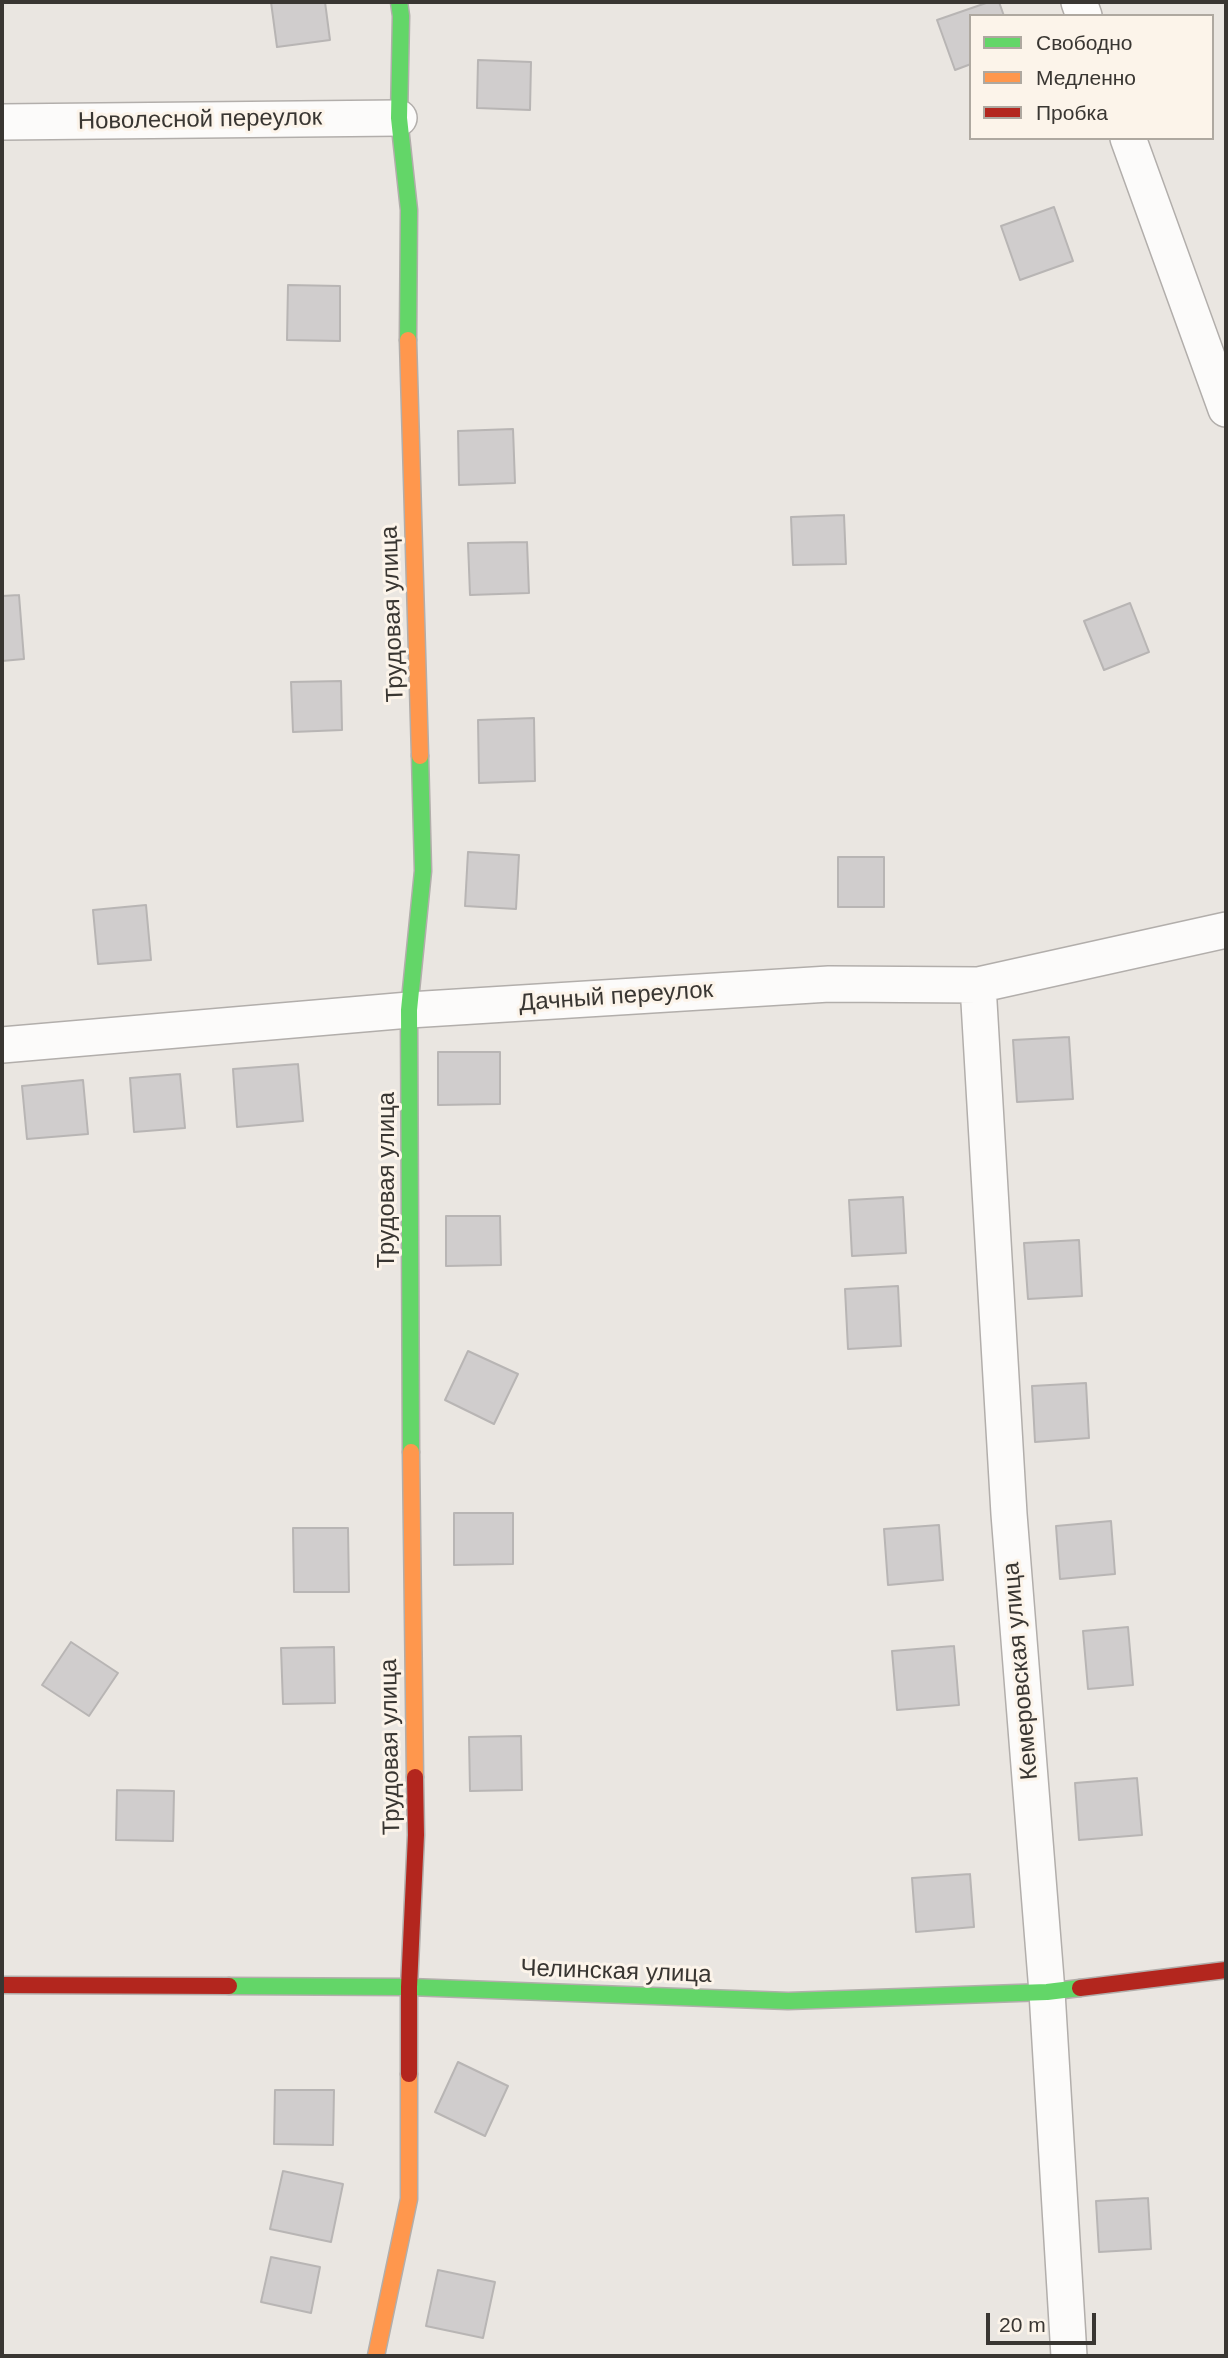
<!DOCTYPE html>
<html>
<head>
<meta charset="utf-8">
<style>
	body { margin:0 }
	#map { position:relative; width:1228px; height:2358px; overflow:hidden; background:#eae6e1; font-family:Helvetica,sans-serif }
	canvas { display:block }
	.frame { position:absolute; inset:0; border:4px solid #393632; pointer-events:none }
	.legend { position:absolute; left:969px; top:14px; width:245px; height:126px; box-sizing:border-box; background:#fcf4ea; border:2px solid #aea8a0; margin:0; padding:9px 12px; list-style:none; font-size:21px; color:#393632 }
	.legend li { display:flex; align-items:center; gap:14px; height:35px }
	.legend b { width:35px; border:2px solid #aea8a0 }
	.scale { position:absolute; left:986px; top:2313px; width:110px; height:32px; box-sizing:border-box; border:4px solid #393632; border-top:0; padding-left:9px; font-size:21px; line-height:24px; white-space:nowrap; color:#393632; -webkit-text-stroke:5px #fcf4ea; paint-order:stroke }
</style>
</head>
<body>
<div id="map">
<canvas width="1228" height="2358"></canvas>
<div class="frame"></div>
<ul class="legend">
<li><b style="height:9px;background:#63d668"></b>Свободно</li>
<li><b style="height:9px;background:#ff974d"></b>Медленно</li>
<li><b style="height:9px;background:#b3261e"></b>Пробка</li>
</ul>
<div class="scale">20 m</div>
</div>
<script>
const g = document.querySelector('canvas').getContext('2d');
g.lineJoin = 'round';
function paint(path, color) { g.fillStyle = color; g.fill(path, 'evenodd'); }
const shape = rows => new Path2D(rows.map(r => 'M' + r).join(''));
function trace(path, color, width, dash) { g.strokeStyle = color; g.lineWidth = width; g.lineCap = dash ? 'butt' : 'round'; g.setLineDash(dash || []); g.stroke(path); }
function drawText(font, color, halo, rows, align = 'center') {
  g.font = font + ' Helvetica,sans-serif'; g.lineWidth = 6; g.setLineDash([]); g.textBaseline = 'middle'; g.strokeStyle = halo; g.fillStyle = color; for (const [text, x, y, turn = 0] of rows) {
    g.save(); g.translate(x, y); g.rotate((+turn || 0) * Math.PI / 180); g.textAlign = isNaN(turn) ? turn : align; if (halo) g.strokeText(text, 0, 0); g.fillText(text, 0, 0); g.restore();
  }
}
const building = shape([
	[271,2,325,2,330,40,277,47,271,2],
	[989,2,999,2,1004,16,971,16,971,64,955,70,937,20,989,2],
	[478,60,531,62,530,110,477,108,478,60],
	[1054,207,1073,261,1020,280,1001,226,1054,207],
	[288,285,340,286,340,341,287,340,288,285],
	[513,429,515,483,459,485,458,431,513,429],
	[844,515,846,564,793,565,791,517,844,515],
	[527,542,529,593,470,595,468,543,527,542],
	[19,595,24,659,2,661,2,596,19,595],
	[1130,603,1149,652,1104,670,1084,621,1130,603],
	[341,681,342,730,293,732,291,682,341,681],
	[534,718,535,781,479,783,478,720,534,718],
	[468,852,519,855,516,909,465,906,468,852],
	[838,857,884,857,884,907,838,907,838,857],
	[146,905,151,960,98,964,93,910,146,905],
	[1069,1037,1073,1099,1017,1102,1013,1040,1069,1037],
	[438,1052,500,1052,500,1104,438,1105,438,1052],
	[298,1064,303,1121,237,1127,233,1069,298,1064],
	[180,1074,185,1128,134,1132,130,1078,180,1074],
	[83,1080,88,1134,27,1139,22,1086,83,1080],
	[903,1197,906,1253,852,1256,849,1200,903,1197],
	[446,1216,500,1216,501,1265,446,1266,446,1216],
	[1079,1240,1082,1296,1028,1299,1024,1243,1079,1240],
	[898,1286,901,1346,848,1349,845,1289,898,1286],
	[468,1351,518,1374,494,1424,445,1400,468,1351],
	[1086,1383,1089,1438,1035,1442,1032,1386,1086,1383],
	[454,1513,513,1513,513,1564,454,1565,454,1513],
	[1111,1521,1115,1574,1060,1579,1056,1526,1111,1521],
	[939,1525,943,1580,888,1585,884,1529,939,1525],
	[293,1528,348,1528,349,1592,294,1592,293,1528],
	[1128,1627,1133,1685,1088,1689,1083,1631,1128,1627],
	[71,1642,118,1673,89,1716,42,1685,71,1642],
	[954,1646,959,1705,897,1710,892,1651,954,1646],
	[334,1647,335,1703,283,1704,281,1648,334,1647],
	[521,1736,522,1790,470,1791,469,1737,521,1736],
	[1137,1778,1142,1835,1079,1840,1075,1783,1137,1778],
	[117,1790,174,1791,173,1841,116,1840,117,1790],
	[970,1874,974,1927,916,1932,912,1878,970,1874],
	[458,2062,508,2086,485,2136,435,2112,458,2062],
	[275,2090,334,2090,333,2145,274,2144,275,2090],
	[283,2171,343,2184,331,2242,270,2229,283,2171],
	[1148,2198,1151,2249,1099,2252,1096,2201,1148,2198],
	[271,2257,320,2267,311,2313,261,2302,271,2257],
	[438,2270,495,2282,483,2338,426,2326,438,2270]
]);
paint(building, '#d0cdcd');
trace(building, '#b8b5b4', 2);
const street = shape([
	[1079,2,1084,16],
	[2,122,399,118],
	[1128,138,1226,409],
	[978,985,1009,1514,1047,1992,1069,2356],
	[2,1045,409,1010,829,984,978,985,1226,930]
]);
const fast = shape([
	[399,2,401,16,399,118,409,210,408,340],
	[411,1452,409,1010,423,871,420,756],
	[229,1986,409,1987,788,2001,1047,1992,1080,1988]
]);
const slow = shape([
	[408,340,420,756],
	[411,1452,415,1777],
	[376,2356,409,2199,409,2074]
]);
const jam = shape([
	[2,1985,229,1986],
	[1080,1988,1226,1970],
	[409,2074,409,1987,416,1835,415,1777]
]);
trace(street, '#b2aeab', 38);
trace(fast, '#b2aeab', 19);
trace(slow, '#b2aeab', 19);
trace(jam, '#b2aeab', 19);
trace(street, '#fcfbfa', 35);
trace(fast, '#63d668', 16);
trace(slow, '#ff974d', 16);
trace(jam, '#b3261e', 16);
drawText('24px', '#393632', '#fcf4ea', [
	["Новолесной переулок",200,120,-1],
	["Трудовая улица",393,614,-92],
	["Дачный переулок",616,997,-4],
	["Трудовая улица",387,1180,-90],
	["Кемеровская улица",1021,1671,-95],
	["Трудовая улица",391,1747,-91],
	["Челинская улица",616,1972,2]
]);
</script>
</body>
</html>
